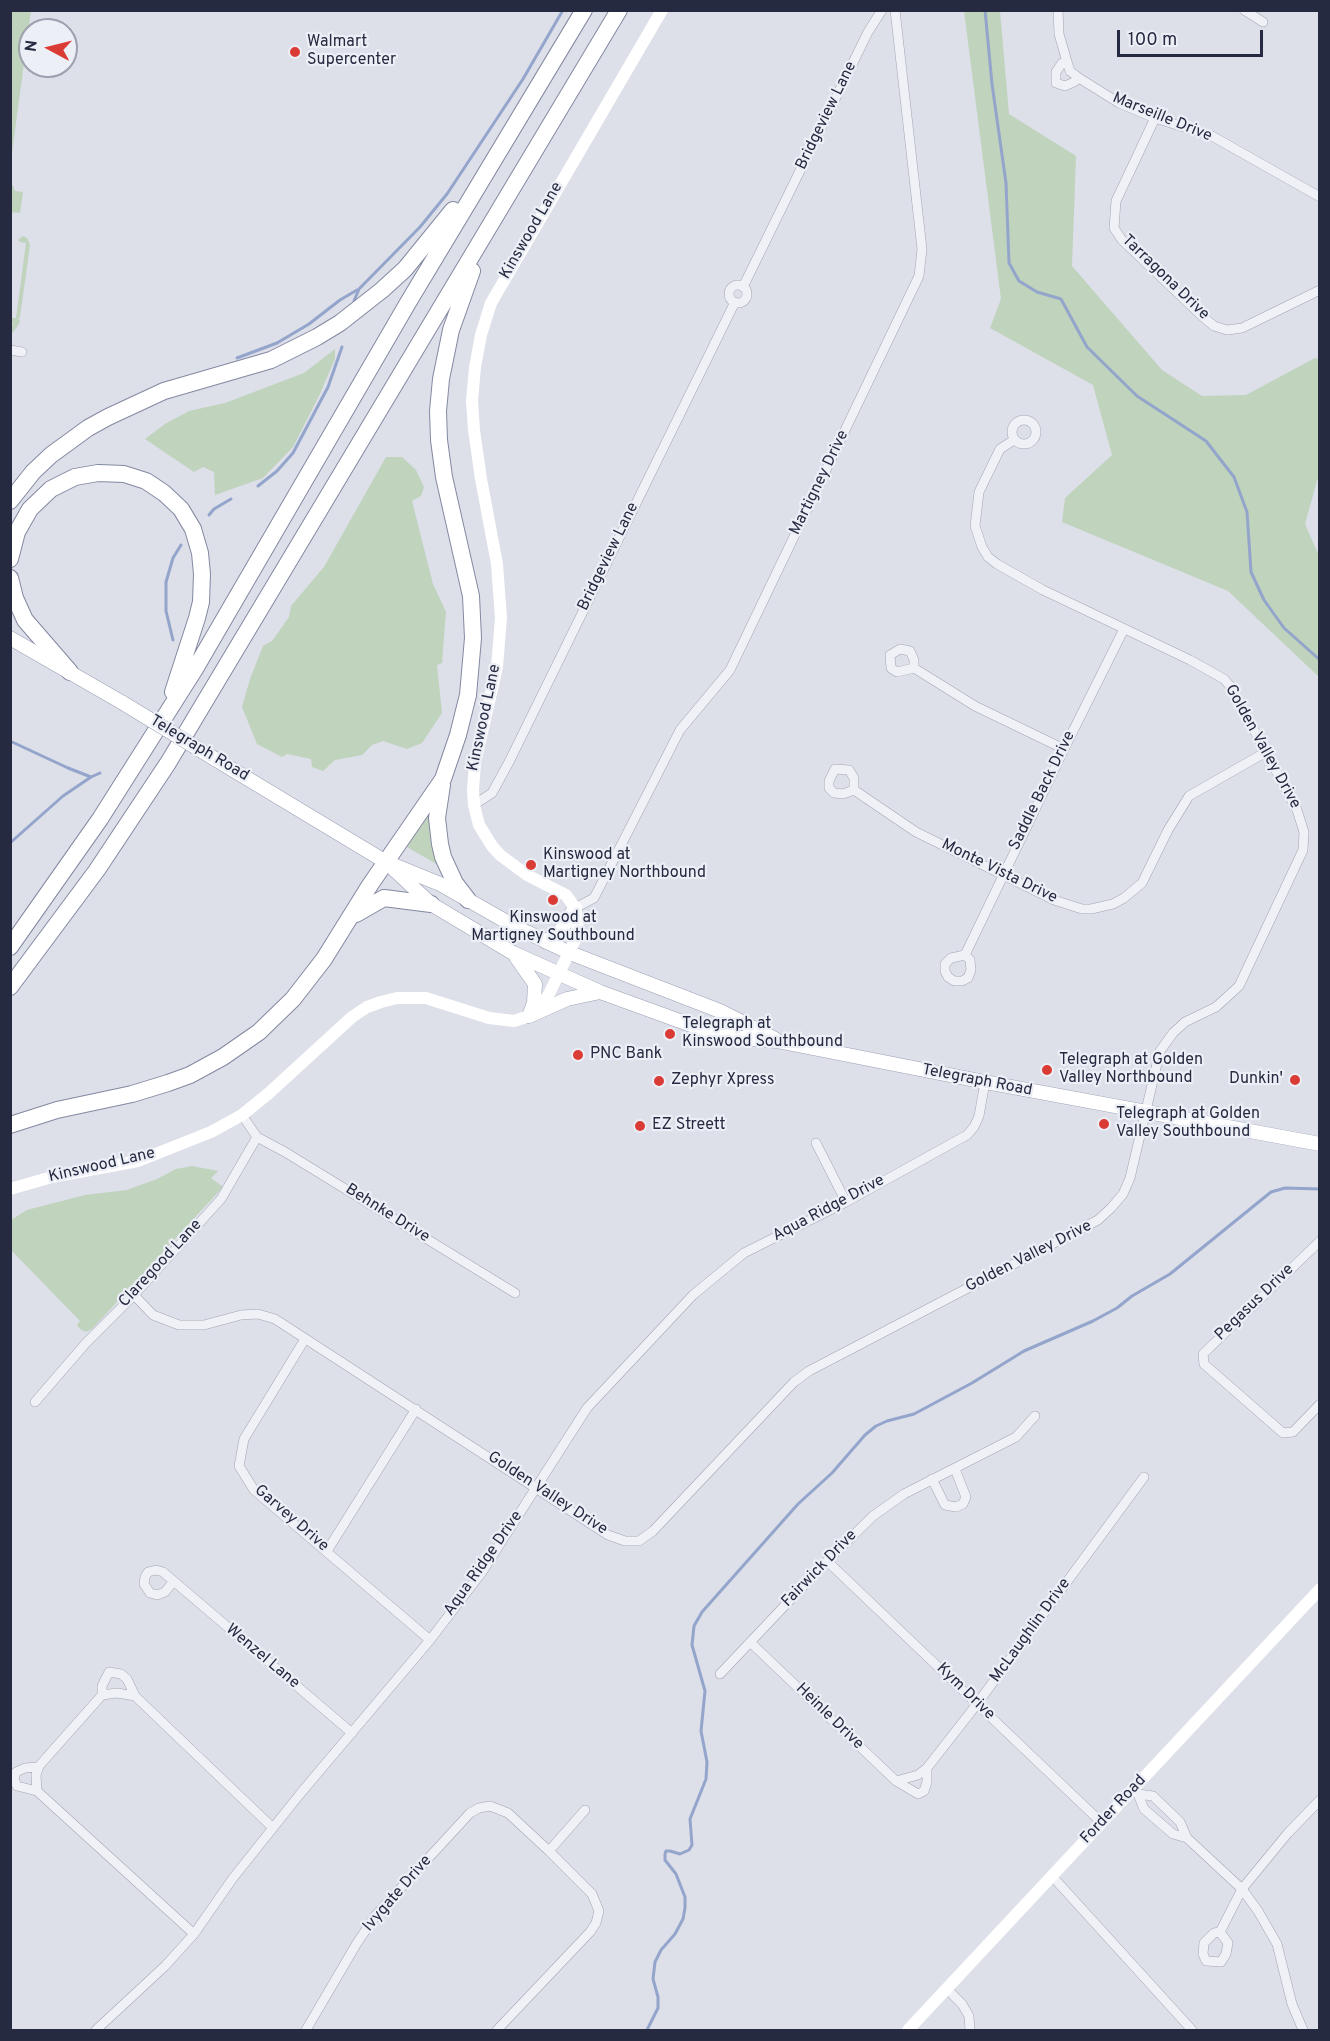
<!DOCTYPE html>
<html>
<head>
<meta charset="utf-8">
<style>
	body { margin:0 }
	#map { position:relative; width:1330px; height:2041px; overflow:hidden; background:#dddfe9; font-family:Overpass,sans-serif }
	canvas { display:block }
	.frame { position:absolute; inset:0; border:12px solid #252a41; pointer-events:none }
	.north { position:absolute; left:18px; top:18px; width:60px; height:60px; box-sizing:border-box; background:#edeff6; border:2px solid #9da0ae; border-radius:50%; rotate:277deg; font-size:16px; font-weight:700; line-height:24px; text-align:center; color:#252a41 }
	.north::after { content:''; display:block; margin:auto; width:21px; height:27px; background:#db3b35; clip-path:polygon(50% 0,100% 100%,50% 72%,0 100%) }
	.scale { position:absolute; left:1117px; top:30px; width:146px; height:27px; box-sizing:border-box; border:3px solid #252a41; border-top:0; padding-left:8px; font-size:18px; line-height:21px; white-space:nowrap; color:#252a41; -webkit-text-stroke:4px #edeff6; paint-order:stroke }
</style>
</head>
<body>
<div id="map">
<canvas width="1330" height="2041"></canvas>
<div class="frame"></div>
<div class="north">N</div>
<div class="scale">100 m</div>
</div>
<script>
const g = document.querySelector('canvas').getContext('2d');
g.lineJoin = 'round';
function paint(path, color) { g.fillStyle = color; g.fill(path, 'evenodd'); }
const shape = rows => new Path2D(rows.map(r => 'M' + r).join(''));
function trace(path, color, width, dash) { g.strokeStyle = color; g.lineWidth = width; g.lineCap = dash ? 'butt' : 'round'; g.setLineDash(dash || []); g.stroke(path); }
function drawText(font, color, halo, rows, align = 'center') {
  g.font = font + ' Overpass,sans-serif'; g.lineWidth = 4.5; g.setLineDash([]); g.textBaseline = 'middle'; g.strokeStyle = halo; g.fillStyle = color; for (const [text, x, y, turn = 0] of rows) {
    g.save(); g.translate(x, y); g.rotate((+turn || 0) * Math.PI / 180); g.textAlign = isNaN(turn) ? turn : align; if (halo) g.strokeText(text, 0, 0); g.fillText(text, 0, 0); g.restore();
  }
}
paint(shape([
	[11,10,31,11,11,160,10,11],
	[964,11,1000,11,1009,114,1076,156,1072,266,1162,370,1202,396,1246,395,1315,358,1319,359,1319,474,1305,524,1319,556,1319,680,1318,676,1228,591,1062,522,1065,498,1112,455,1093,385,990,328,1001,299],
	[11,182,15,191,23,192,20,213,11,212],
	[23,236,27,238,30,245,20,317,18,319,20,320,19,324,11,335,11,327,13,325,11,318,16,318,26,243,20,242,18,240],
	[335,349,335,359,319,396,293,447,263,478,215,495,214,472,203,467,194,472,145,439,165,424,189,411,225,403,304,373],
	[386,457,402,457,416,470,424,487,421,496,412,501,433,584,446,612,442,663,437,665,442,713,422,743,407,749,383,741,372,745,362,755,335,760,323,771,312,767,311,759,287,754,282,757,257,744,242,707,250,679,263,646,272,641,289,617,291,606,324,567],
	[430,813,431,838,438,865,407,847],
	[192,1166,218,1171,211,1178,223,1187,92,1329,86,1332,80,1329,77,1325,80,1321,11,1250,11,1220,27,1210,85,1195,127,1190,157,1179,176,1169]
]), '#bfd3bd');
trace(shape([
	[985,10,992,84,1006,183,1009,263,1019,281,1037,292,1061,299,1087,347,1137,396,1206,441,1234,477,1247,512,1251,572,1264,600,1284,628,1320,660],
	[354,301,359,289,420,227,447,194,523,79,563,10],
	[237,358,277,343,309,324,340,300,357,290],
	[258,486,277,471,293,453,328,387,342,347],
	[209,515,214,509,231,499],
	[173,640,166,611,166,582,173,558,181,545],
	[10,741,68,768,91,777,100,773],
	[10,843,63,796,91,777],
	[647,2030,658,2008,658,1997,653,1979,655,1962,661,1950,675,1934,683,1919,685,1908,685,1897,676,1874,665,1860,665,1854,666,1851,670,1851,680,1854,689,1850,692,1845,690,1819,706,1779,707,1762,701,1731,705,1691,692,1645,694,1626,702,1612,798,1504,832,1473,865,1435,876,1426,887,1421,914,1414,972,1383,1024,1351,1093,1321,1117,1308,1132,1296,1170,1274,1271,1192,1285,1188,1320,1189]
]), '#94a5cc', 3);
const street = shape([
	[1058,10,1059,34,1068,65,1070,71,1079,78,1119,103,1155,118,1212,136,1320,197],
	[1244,10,1263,22],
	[1066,61,1062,63,1056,72,1056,83,1065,86,1074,82,1079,78],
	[1155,118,1116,201,1114,228,1122,240,1203,317,1214,326,1227,330,1242,328,1320,290],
	'729 294a9 9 0 1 1 18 0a9 9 0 1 1-18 0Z',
	[743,287,868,32,882,10],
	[10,350,22,352],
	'1012 432a12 12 0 1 1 24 0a12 12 0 1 1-24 0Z',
	[914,668,914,660,910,651,900,649,890,655,891,668,897,672,914,668,975,706,1064,749],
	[854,790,854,778,849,770,835,769,829,781,829,788,834,793,843,794,854,790,916,832,1054,900,1082,909,1091,909,1113,904,1124,898,1142,883,1168,830,1189,796,1266,752],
	[474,805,492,793,509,762,735,302],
	[575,908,594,898,680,730,730,670,919,276,922,249,895,10],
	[965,955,970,960,971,970,968,978,962,981,954,981,948,977,945,971,945,964,951,958,965,955,1064,749,1124,629],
	[242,1115,257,1137,285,1152,515,1293],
	[816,1143,846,1202],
	[1320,1241,1203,1354,1204,1364,1283,1433,1293,1432,1320,1404],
	[134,1295,153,1315,179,1325,204,1325,241,1315,258,1314,275,1319,608,1535,625,1541,639,1541,653,1531,794,1382,809,1371,1098,1220,1111,1208,1123,1194,1130,1178,1160,1051,1173,1033,1185,1022,1216,1007,1239,986,1303,850,1304,832,1297,810,1231,687,1224,679,1190,660,1043,590,997,564,988,557,982,547,975,526,979,492,1000,449,1014,440],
	[305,1339,244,1439,239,1466,254,1490,430,1640],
	[35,1402,86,1343,134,1295,221,1199,257,1137],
	[932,1479,945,1505,956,1507,963,1504,966,1497,955,1469],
	[327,1551,416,1409],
	[827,1561,1102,1823],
	[173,1582,165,1592,157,1595,150,1593,144,1584,145,1577,148,1572,156,1570,163,1572,352,1733],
	[750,1642,896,1781,918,1775,927,1768,977,1704,1144,1477],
	[720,1674,827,1561,873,1516,904,1494,1016,1437,1035,1416],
	[102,1695,102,1686,109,1672,121,1674,127,1679,135,1696],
	[896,1781,918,1794,924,1791,927,1782,927,1768],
	[1133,1789,1138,1794,1153,1796,1180,1822,1187,1838,1242,1889,1258,1911,1277,1944,1292,2004,1303,2030],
	[37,1791,17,1786,14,1779,16,1772,25,1768,38,1767],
	[1138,1794,1144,1809,1173,1834,1187,1838],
	[549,1851,585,1810],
	[1052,1876,1192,2030],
	[1220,1932,1228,1943,1226,1954,1221,1962,1206,1961,1203,1954,1204,1943,1214,1933,1220,1932,1242,1889,1288,1833,1320,1800],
	[194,1934,37,1791,36,1775,39,1766,102,1695,117,1693,135,1696,273,1828],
	[947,1989,962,2004,969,2016,970,2030],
	[96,2030,165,1966,194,1934,233,1878,300,1794,430,1640,482,1572,587,1408,693,1295,744,1253,846,1202,967,1135,974,1127,979,1116,985,1082],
	[306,2030,357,1943,376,1915,470,1813,479,1808,490,1806,508,1813,549,1851,592,1894,599,1911,596,1923,590,1932,497,2030]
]);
const primary = shape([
	[10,638,123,703],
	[215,759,386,862,440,884,514,926,570,953,720,1011,775,1039],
	[386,862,431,904,513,953,600,992,713,1033,732,1037,777,1041,985,1082,1320,1144],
	[546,942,561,930,575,908],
	[516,957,535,984,534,1003,529,1016],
	[529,1016,567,999,600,992]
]);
const highway = shape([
	[10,501,33,472,51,455,88,428,108,417,164,391,271,360,317,337,340,323,382,290,405,269,453,210],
	[10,559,17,532,30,509,51,489,75,477,98,473,124,474,146,481,164,493,181,509,193,529,200,553,202,574,201,602,197,618,173,692],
	[10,578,15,598,25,620,70,672],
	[442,785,437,818,440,844,443,857,455,883,468,900],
	[356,914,384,898,431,904],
	[10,947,100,819,195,669,409,301,584,10],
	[10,987,97,870,168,763,619,10],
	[10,1125,57,1110,132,1094,168,1083,190,1075,223,1057,259,1032,293,999,324,959,370,885,443,779,458,735,468,695,473,638,471,596,444,477,439,440,438,411,441,379,451,330,472,271]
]);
trace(street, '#a2a5b3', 10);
trace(primary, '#9ba1b5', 15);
trace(highway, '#8389a1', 18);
trace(street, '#f0f1f6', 9);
trace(shape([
	[10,1189,52,1177,138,1161,211,1132,242,1115,269,1093,352,1017,367,1007,381,1002,397,998,426,998,489,1018,514,1021,529,1016,543,1003,549,994,576,938,578,920,575,908,566,895,527,875,500,855,492,846,479,825,474,805,473,790,475,763,497,667,501,618,497,564,481,479,474,430,472,401,475,367,481,335,491,303,662,10],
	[908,2030,1320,1589]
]), '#fff', 12);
trace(primary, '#fff', 14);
trace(highway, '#fff', 16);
const primaryBridge = shape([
	[123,703,215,759]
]);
trace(primaryBridge, '#9ba1b5', 15, []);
trace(primaryBridge, '#fff', 14);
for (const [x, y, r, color] of [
	[295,52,6,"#db3b35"],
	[531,865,6,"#db3b35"],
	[553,900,6,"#db3b35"],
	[670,1034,6,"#db3b35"],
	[578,1055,6,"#db3b35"],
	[1047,1070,6,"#db3b35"],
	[1295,1080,6,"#db3b35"],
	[659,1081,6,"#db3b35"],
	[1104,1124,6,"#db3b35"],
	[640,1126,6,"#db3b35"]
]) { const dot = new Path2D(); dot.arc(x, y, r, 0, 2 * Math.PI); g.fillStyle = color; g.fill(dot); trace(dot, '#edeff6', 2); }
drawText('16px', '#252a41', '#edeff6', [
	["Walmart",307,43],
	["Supercenter",307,61],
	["Kinswood at",543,856],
	["Martigney Northbound",543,874],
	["Kinswood at",553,919,"center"],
	["Martigney Southbound",553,937,"center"],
	["Telegraph at",682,1025],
	["Kinswood Southbound",682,1043],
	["PNC Bank",590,1055],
	["Telegraph at Golden",1059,1061],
	["Valley Northbound",1059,1079],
	["Dunkin'",1283,1080,"right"],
	["Zephyr Xpress",671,1081],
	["Telegraph at Golden",1116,1115],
	["Valley Southbound",1116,1133],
	["EZ Streett",652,1126]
], 'left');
drawText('16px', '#252a41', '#edeff6', [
	["Bridgeview Lane",827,116,-64],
	["Marseille Drive",1162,118,22],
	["Kinswood Lane",532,231,-60],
	["Tarragona Drive",1165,278,44],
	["Martigney Drive",820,483,-64],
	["Bridgeview Lane",609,557,-64],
	["Kinswood Lane",485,718,-78],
	["Golden Valley Drive",1262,747,61],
	["Telegraph Road",199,749,31],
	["Saddle Back Drive",1043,791,-64],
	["Monte Vista Drive",999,872,26],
	["Telegraph Road",977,1081,11],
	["Kinswood Lane",102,1166,-13],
	["Aqua Ridge Drive",829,1209,-28],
	["Behnke Drive",387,1214,32],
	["Golden Valley Drive",1029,1257,-27],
	["Claregood Lane",161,1264,-47],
	["Pegasus Drive",1255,1303,-44],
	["Golden Valley Drive",547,1494,33],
	["Garvey Drive",291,1519,41],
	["Aqua Ridge Drive",484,1564,-55],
	["Fairwick Drive",820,1569,-46],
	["McLaughlin Drive",1031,1631,-54],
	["Wenzel Lane",262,1657,40],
	["Kym Drive",965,1692,44],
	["Heinle Drive",829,1717,44],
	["Forder Road",1114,1810,-47],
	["Ivygate Drive",398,1894,-49]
]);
</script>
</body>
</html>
